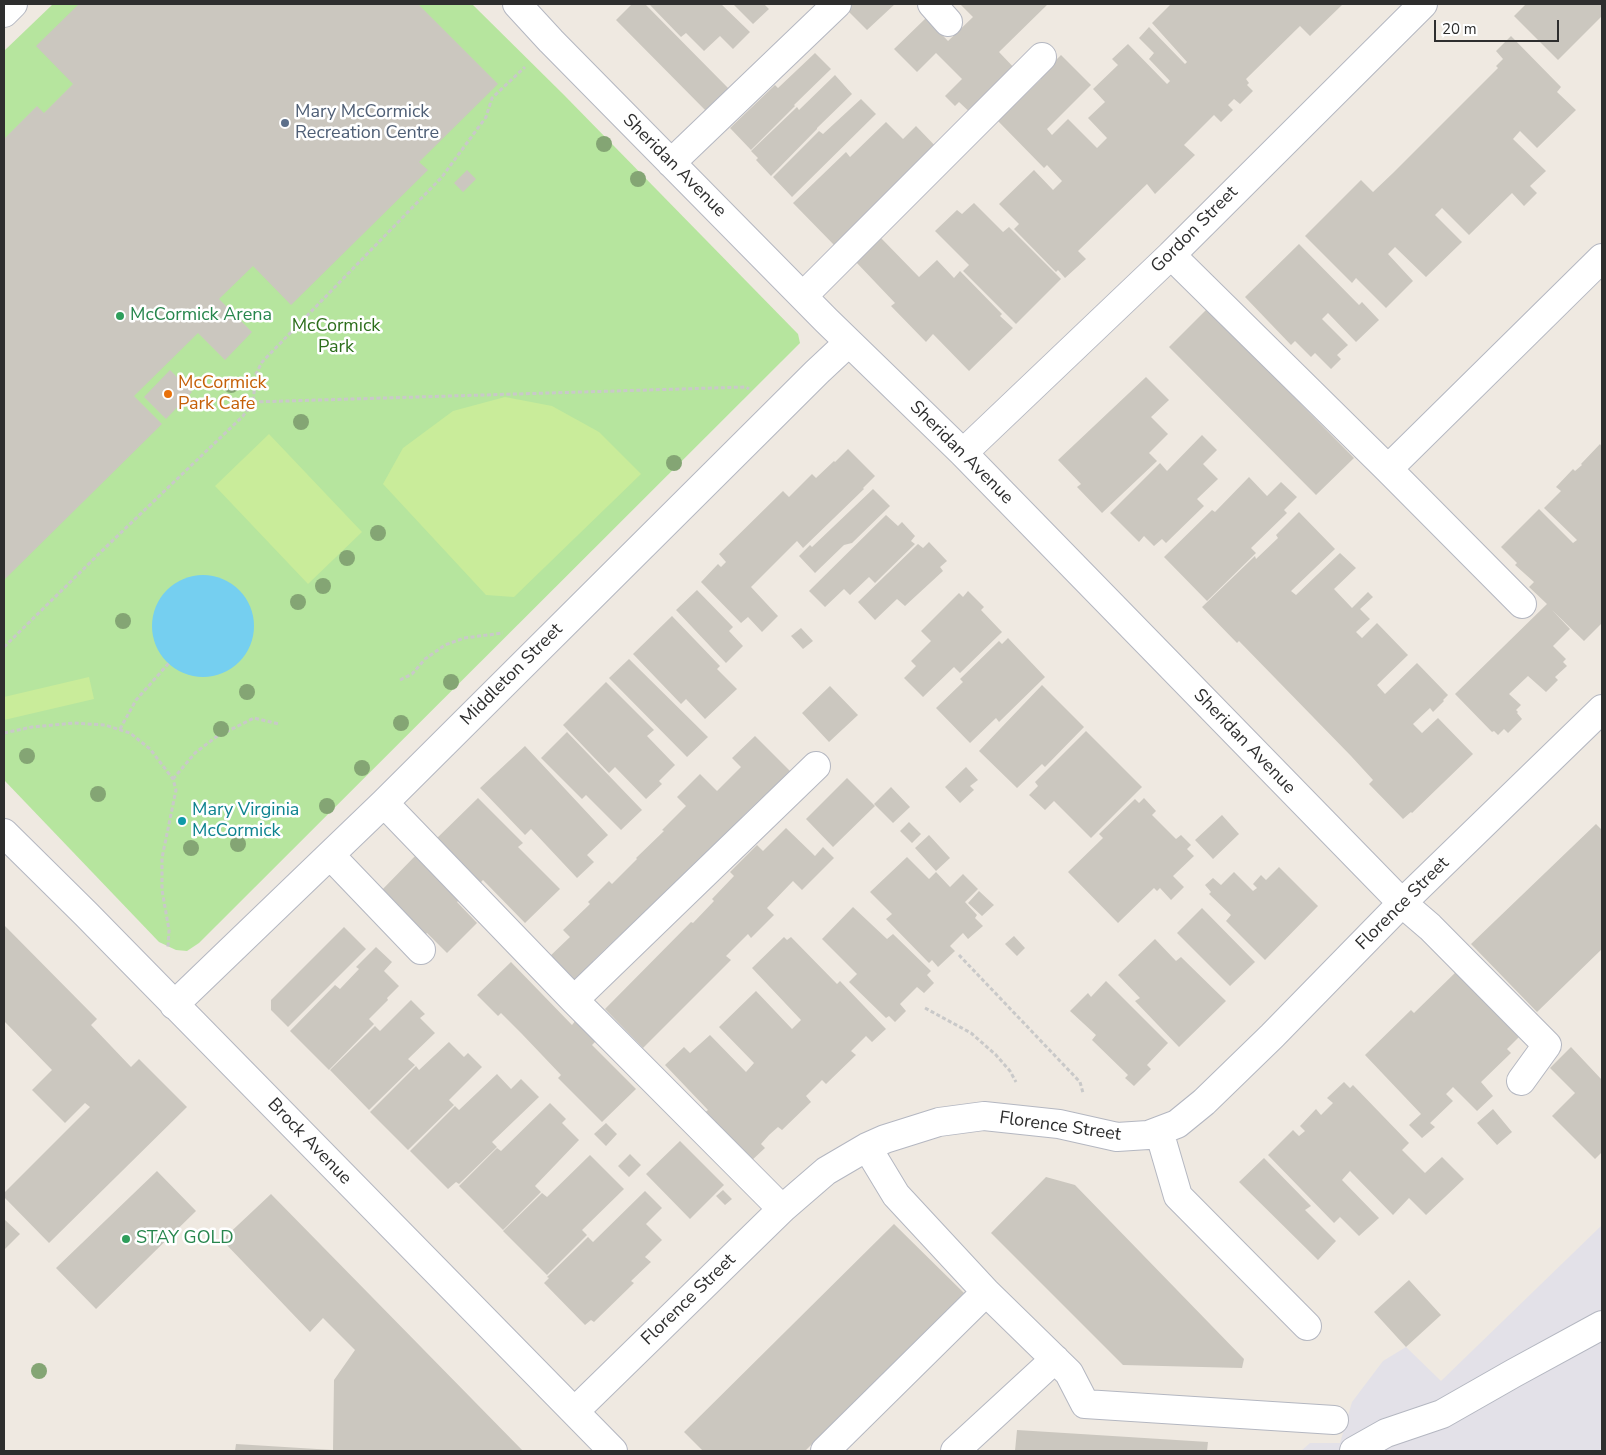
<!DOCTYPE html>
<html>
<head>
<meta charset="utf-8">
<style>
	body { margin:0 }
	#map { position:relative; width:1606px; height:1455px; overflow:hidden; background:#efe9e1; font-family:"Nunito Sans",sans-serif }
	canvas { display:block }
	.frame { position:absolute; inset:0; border:5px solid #2e2e2e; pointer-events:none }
	.scale { position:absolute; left:1434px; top:20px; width:125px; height:22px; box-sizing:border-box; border:2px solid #2e2e2e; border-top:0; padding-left:6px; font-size:15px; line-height:18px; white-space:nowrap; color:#2e2e2e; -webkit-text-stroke:4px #fff; paint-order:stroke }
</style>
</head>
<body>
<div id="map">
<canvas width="1606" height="1455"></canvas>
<div class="frame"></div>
<div class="scale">20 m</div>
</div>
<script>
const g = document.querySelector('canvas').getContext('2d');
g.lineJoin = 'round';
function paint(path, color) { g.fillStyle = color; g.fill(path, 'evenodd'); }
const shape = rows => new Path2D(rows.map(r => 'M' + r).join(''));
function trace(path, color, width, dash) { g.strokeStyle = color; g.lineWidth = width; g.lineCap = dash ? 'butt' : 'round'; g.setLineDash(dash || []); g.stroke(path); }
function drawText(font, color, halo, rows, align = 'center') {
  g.font = font + ' "Nunito Sans",sans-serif'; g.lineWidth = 5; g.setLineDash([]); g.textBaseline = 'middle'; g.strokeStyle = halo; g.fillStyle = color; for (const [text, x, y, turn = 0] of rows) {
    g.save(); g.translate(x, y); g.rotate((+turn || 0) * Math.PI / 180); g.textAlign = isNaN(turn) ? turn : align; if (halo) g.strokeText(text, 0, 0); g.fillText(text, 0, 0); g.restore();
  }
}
paint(shape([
	[1602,1225,1602,1451,1301,1451,1310,1443,1340,1443,1352,1402,1383,1361,1406,1347,1441,1381]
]), '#e3e1e8');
paint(shape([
	[53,4,472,4,564,95,798,334,800,343,199,943,187,951,176,950,159,942,4,780,4,51]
]), '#b6e59e');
paint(shape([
	[505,397,552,406,599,432,641,474,514,597,486,595,383,484,403,448,453,411],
	[269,434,362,532,308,584,215,486],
	[89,677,94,699,4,720,4,697]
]), '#c9ec9a');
paint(shape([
	'152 626a51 51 0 1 1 102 0a51 51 0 1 1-102 0Z'
]), '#75cff0');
paint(shape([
	[79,4,418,4,498,84,419,162,428,170,291,305,253,266,219,299,252,332,225,360,198,333,134,396,162,424,4,580,4,139,37,106,44,113,73,84,36,46],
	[632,4,645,4,730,90,708,113,616,20],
	[649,4,721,4,750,32,733,49,720,36,704,51,686,33,681,37],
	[733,4,764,4,769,9,753,24],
	[853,4,895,4,867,30,847,10],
	[960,4,1048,4,999,52,1019,73,975,117,959,102,955,106,945,96,962,79,936,53,917,72,894,49,926,18,948,41,973,17],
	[1171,4,1343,4,1310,36,1300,26,1246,79,1249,83,1247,85,1253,91,1240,104,1234,99,1228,105,1233,110,1221,122,1214,115,1184,145,1195,155,1155,194,1147,184,1078,251,1086,259,1065,278,1058,270,1056,272,1014,229,1019,224,999,204,1034,170,1053,190,1062,181,1047,165,1044,168,998,121,1041,79,1039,77,1061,55,1091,85,1047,129,1052,135,1068,119,1097,148,1107,138,1088,118,1105,102,1093,89,1118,65,1112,59,1128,44,1167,84,1170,81,1149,59,1154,53,1139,38,1149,27,1185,64,1187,62,1152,23],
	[1526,4,1602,4,1602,16,1558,60,1514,16],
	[1511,36,1561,87,1557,92,1576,110,1537,148,1520,131,1513,139,1546,171,1530,186,1537,193,1524,206,1512,193,1469,235,1442,208,1435,215,1462,242,1426,277,1395,247,1388,254,1413,281,1386,308,1356,278,1352,283,1305,236,1361,180,1373,192,1393,173,1498,68,1496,66,1503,59,1496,51],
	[815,53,831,69,794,105,795,106,751,150,730,128,775,85,778,88],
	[835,75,852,94,817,128,817,129,771,176,756,160,758,158,751,151,797,107,799,110],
	[861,99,876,114,792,197,773,177,819,131,823,134],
	[886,122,903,139,916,126,942,153,836,247,793,203,846,152,850,157],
	[467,170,476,179,463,192,454,183],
	[974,203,1003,232,1009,227,1061,279,1016,324,963,271,969,265,935,231,957,210,962,214],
	[881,238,919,277,937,260,954,278,960,271,1002,314,1000,316,1013,328,969,371,933,334,926,342,891,306,895,303,856,262],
	[1299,244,1359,305,1362,302,1379,320,1356,342,1328,313,1322,319,1348,345,1337,355,1341,359,1331,369,1315,353,1311,357,1295,341,1291,345,1245,297],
	[1207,309,1354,458,1316,495,1169,347],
	[170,370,192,392,166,419,144,397],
	[1146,377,1169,400,1151,417,1168,434,1149,453,1157,461,1102,513,1077,487,1081,484,1058,460],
	[1202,435,1217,450,1203,464,1218,479,1197,499,1204,506,1166,543,1162,539,1154,546,1144,536,1139,542,1110,513,1160,463,1167,471],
	[1600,444,1602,447,1602,623,1584,641,1552,610,1570,629,1553,646,1566,659,1563,662,1567,666,1555,677,1558,680,1546,692,1528,676,1509,694,1521,705,1516,710,1518,712,1517,713,1522,719,1508,733,1504,729,1498,735,1494,731,1492,732,1455,694,1547,604,1529,587,1534,582,1515,565,1517,563,1501,547,1539,509,1573,543,1577,540,1544,508,1561,491,1556,487,1573,469,1575,471,1582,465,1581,464],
	[848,449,875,476,863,488,864,489,803,548,797,541,751,587,778,616,762,632,748,617,741,623,701,582,718,564,721,567,726,562,719,554,783,491,789,497,812,474,816,478,834,461,835,462],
	[1249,477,1267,496,1281,482,1297,497,1284,510,1287,513,1251,548,1256,553,1207,601,1164,557,1212,510,1215,512],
	[873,489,890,506,852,543,844,545,815,573,799,556,810,545,812,547],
	[1299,512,1335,549,1291,591,1296,595,1340,553,1356,568,1334,589,1352,608,1368,592,1373,597,1360,609,1370,619,1356,632,1362,638,1377,623,1408,655,1377,685,1385,694,1417,663,1448,695,1443,700,1444,701,1433,712,1430,708,1413,724,1422,733,1438,718,1473,754,1412,813,1411,812,1403,819,1369,784,1373,780,1351,756,1239,641,1237,643,1202,607,1255,556,1256,559,1278,538,1276,535],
	[886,515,898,526,902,522,915,536,911,541,915,544,875,583,869,577,850,595,844,589,825,607,809,591],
	[929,542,947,561,940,567,943,571,905,606,897,599,875,620,858,602,918,544,923,548],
	[697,590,733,627,729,631,743,646,726,663,676,610],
	[968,591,984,607,981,610,1002,632,960,673,954,667,923,697,904,678,916,666,911,661,931,641,921,631,959,593,963,597],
	[672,616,720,666,717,669,737,689,705,719,686,699,681,704,633,654],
	[801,628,813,641,803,649,791,636],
	[1008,638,1045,677,999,722,996,718,970,743,936,708,963,682,960,679,999,641,1002,644],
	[629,659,708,737,687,757,609,678],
	[606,682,654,730,647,736,675,765,659,781,662,784,646,799,615,767,609,773,563,725],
	[1042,685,1084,727,1045,767,1042,764,1017,788,979,751],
	[830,686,858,715,829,742,802,713],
	[1086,731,1142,787,1091,838,1054,801,1045,810,1029,795,1038,786,1035,782],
	[567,732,642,810,621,830,586,795,582,799,541,758],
	[755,736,792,773,769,796,767,793,742,817,744,818,622,937,620,935,593,961,599,967,578,988,548,958,570,937,563,930,590,904,588,902,609,881,612,884,637,859,636,858,664,831,662,830,686,806,677,797,700,774,717,791,741,767,732,758],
	[525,746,608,835,587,855,594,862,577,878,531,829,525,835,480,788],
	[966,767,978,780,970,786,974,790,960,803,945,787],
	[847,778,875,806,833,847,806,819],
	[891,787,910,807,893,823,874,804],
	[478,798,523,843,518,847,560,889,525,923,483,880,478,885,434,841],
	[1144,798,1156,811,1152,815,1176,839,1181,835,1191,845,1187,849,1194,856,1173,876,1184,887,1171,900,1160,888,1157,891,1154,888,1118,923,1068,872,1103,838,1099,834,1135,799,1139,803],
	[1222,815,1239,834,1213,859,1195,840],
	[909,822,921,834,912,843,900,831],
	[1596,824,1602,830,1602,949,1537,1012,1471,944],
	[786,828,815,856,823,847,834,858,802,890,793,881,767,908,774,915,751,938,748,934,726,956,731,960,643,1048,605,1009,691,922,693,923,714,901,712,899,734,876,730,872,757,845,763,851],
	[929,835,950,858,936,871,915,848],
	[418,853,462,897,457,902,477,923,447,953,427,933,424,936,380,892],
	[907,857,929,879,936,872,950,887,963,874,978,889,965,902,977,915,975,918,983,926,968,939,963,933,950,946,955,951,938,967,932,960,929,963,886,919,892,914,870,892],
	[1279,867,1318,906,1265,960,1226,921,1231,915,1209,894,1211,892,1205,885,1213,878,1221,885,1234,872,1253,891,1257,888,1253,884,1261,875,1266,880],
	[979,891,994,905,982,916,968,903],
	[853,907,887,939,893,934,931,971,927,975,934,983,924,993,917,987,900,1004,906,1011,895,1022,889,1016,886,1018,849,982,857,974,822,939],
	[1202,908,1255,962,1230,986,1177,933],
	[4,925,97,1019,91,1025,131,1067,139,1059,187,1107,49,1243,4,1197,4,1193,90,1107,85,1103,65,1123,32,1090,52,1070,4,1021],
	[344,927,366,949,288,1027,271,1010,271,1000],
	[1014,936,1025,948,1017,956,1005,944],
	[784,937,787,940,791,937,837,984,840,981,886,1029,872,1042,866,1036,851,1051,856,1055,826,1084,822,1080,806,1096,811,1102,782,1130,778,1127,769,1135,761,1144,765,1148,750,1162,703,1114,708,1110,665,1065,684,1047,690,1053,710,1035,746,1072,754,1063,719,1027,756,991,792,1029,801,1020,752,968],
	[1155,939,1176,961,1181,957,1226,1001,1179,1047,1135,1001,1140,998,1118,975],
	[376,947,392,962,384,971,399,986,387,998,388,1000,369,1019,374,1024,329,1070,290,1031,335,985,340,989,359,969,356,967],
	[511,962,572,1025,576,1020,596,1041,592,1045,636,1089,602,1122,558,1078,561,1075,522,1034,501,1013,498,1016,477,995],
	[1458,970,1523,1033,1507,1049,1511,1053,1481,1082,1493,1096,1477,1111,1453,1087,1446,1094,1453,1101,1430,1123,1435,1127,1422,1138,1409,1125,1421,1114,1365,1055,1411,1010,1414,1013],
	[1106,981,1168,1043,1147,1065,1151,1069,1134,1086,1125,1078,1128,1075,1092,1040,1096,1035,1070,1011,1088,993,1091,997],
	[411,1000,425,1014,420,1018,435,1033,408,1059,415,1065,369,1110,330,1070,375,1026,380,1031],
	[449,1042,464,1057,468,1053,482,1067,449,1100,454,1105,408,1150,370,1112,416,1066,419,1070],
	[1571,1047,1602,1080,1602,1152,1595,1159,1552,1116,1575,1093,1550,1068],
	[497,1074,511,1089,521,1079,539,1097,492,1142,497,1147,459,1184,456,1182,448,1189,410,1151,455,1106,459,1110],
	[1344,1082,1350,1088,1353,1085,1409,1143,1402,1150,1425,1173,1442,1157,1464,1179,1426,1215,1409,1198,1393,1215,1350,1171,1342,1180,1379,1218,1359,1236,1340,1217,1334,1223,1268,1155,1293,1130,1299,1136,1305,1131,1300,1126,1316,1109,1321,1115,1333,1103,1327,1098],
	[550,1103,566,1119,562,1123,579,1140,535,1186,541,1192,503,1230,459,1186,497,1148,501,1151],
	[1493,1109,1512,1132,1497,1145,1477,1123],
	[606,1123,617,1134,606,1146,594,1134],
	[680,1141,724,1185,690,1219,646,1174],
	[630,1154,641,1165,629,1177,618,1166],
	[590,1155,624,1189,582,1230,587,1235,547,1275,503,1231,542,1193,547,1197],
	[1264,1158,1311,1206,1305,1210,1336,1241,1318,1260,1239,1182],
	[157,1171,196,1211,96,1309,56,1268],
	[1046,1177,1075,1185,1244,1359,1242,1368,1123,1365,991,1233],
	[723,1190,732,1199,725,1205,716,1196],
	[645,1191,662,1208,646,1224,662,1240,645,1257,651,1262,631,1281,634,1283,594,1322,591,1320,585,1325,544,1283,549,1278,547,1277,588,1237,593,1242],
	[271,1194,523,1451,235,1451,236,1444,333,1450,334,1380,355,1350,323,1318,310,1332,222,1240],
	[4,1219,20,1234,4,1250],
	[894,1224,964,1293,805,1451,703,1451,684,1432],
	[1409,1280,1441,1315,1406,1347,1374,1312],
	[1017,1430,1208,1442,1207,1451,1015,1451]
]), '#cbc7bf');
const minor = shape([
	[517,4,551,41,826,320,963,453,1402,903,1430,927,1547,1045,1521,1081],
	[932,4,948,22],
	[4,13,13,4],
	[671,163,837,4],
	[1171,255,1388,469,1522,604],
	[803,296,1042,57],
	[963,453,1171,255,1423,4],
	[1388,469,1602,258],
	[384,803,574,1000,782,1209],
	[4,833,86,914,613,1451],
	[330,855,421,950],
	[574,1000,816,766],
	[174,1005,384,803,817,372,848,343],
	[1159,1131,1178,1196,1307,1326],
	[867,1147,896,1195,986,1292,1069,1373,1085,1404,1334,1420],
	[575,1411,782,1209,826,1171,867,1147,885,1139,939,1122,984,1116,1059,1124,1117,1137,1148,1135,1177,1124,1204,1102,1272,1036,1402,903,1602,709],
	[825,1451,986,1292],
	[955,1451,1055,1359],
	[1354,1451,1386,1433,1442,1414,1514,1373,1602,1325]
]);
trace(minor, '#b4b7c1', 30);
trace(shape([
	[253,402,746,387,749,389],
	[4,647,109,544,243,416,253,402,256,374,262,362,442,177,486,117,492,98,525,67],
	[400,680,412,674,425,659,445,645,464,638,503,633],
	[120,729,136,700,169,663],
	[4,733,32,727,74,723,105,725,130,733,150,749,173,779,176,790,162,858,162,890,169,930,168,947],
	[173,779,195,753,216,737,254,718,279,724],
	[959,955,1080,1082,1083,1093],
	[925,1008,971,1033,996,1055,1010,1071,1016,1082]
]), '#c9c9c9', 3, [4, 2.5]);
trace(minor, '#fff', 28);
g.fillStyle = '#84a574';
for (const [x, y] of [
	[604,144],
	[638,179],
	[231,385],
	[301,422],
	[674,463],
	[378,533],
	[347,558],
	[323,586],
	[298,602],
	[123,621],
	[451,682],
	[247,692],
	[401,723],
	[221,729],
	[27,756],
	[362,768],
	[98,794],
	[327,806],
	[238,844],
	[191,848],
	[39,1371]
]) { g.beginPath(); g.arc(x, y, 8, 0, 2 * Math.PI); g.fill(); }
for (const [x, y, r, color] of [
	[285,123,5,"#5c6f8a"],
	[120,316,5,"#2e9e5b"],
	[168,394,5,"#e8710a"],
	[182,821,5,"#0f9aa8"],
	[126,1239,5,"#2e9e5b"]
]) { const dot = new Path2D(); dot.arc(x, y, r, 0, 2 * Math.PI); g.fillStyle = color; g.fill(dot); trace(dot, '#fff', 2); }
drawText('18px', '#4e5e75', '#fff', [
	["Mary McCormick",295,113],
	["Recreation Centre",295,134]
], 'left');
drawText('18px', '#2e2e2e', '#fff', [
	["Sheridan Avenue",674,166,45],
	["Gordon Street",1195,230,-45],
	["Sheridan Avenue",961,453,45],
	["Middleton Street",512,675,-45],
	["Sheridan Avenue",1244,742,46],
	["Florence Street",1403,904,-45],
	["Florence Street",1060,1127,8],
	["Brock Avenue",309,1142,46],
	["Florence Street",689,1300,-44]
]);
drawText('18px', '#27864d', '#fff', [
	["McCormick Arena",130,316],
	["STAY GOLD",136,1239]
], 'left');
drawText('18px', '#2c6e1b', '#fff', [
	["McCormick",336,327],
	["Park",336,348]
]);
drawText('18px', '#c56008', '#fff', [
	["McCormick",178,384],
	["Park Cafe",178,405]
], 'left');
drawText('18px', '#0d838f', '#fff', [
	["Mary Virginia",192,811],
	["McCormick",192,832]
], 'left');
</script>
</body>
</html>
